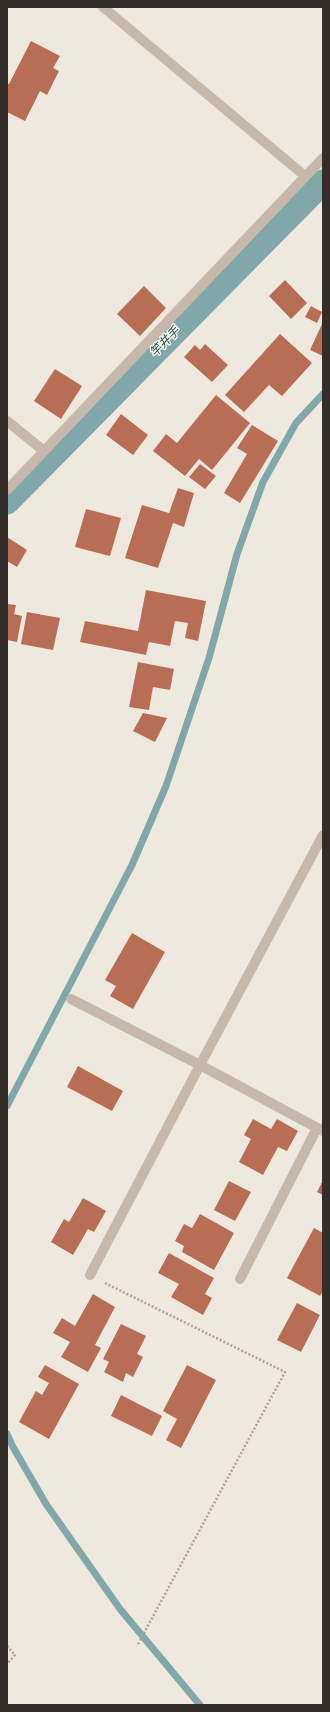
<!DOCTYPE html>
<html>
<head>
<meta charset="utf-8">
<style>
	body { margin:0 }
	#map { position:relative; width:330px; height:1712px; overflow:hidden; background:#efe8de; font-family:Cabin,sans-serif }
	canvas { display:block }
	.frame { position:absolute; inset:0; border:8px solid #352d2a; pointer-events:none }
</style>
</head>
<body>
<div id="map">
<canvas width="330" height="1712"></canvas>
<div class="frame"></div>
</div>
<script>
const g = document.querySelector('canvas').getContext('2d');
g.lineJoin = 'round';
const shape = rows => new Path2D(rows.map(r => 'M' + r).join(''));
function trace(path, color, width, dash) { g.strokeStyle = color; g.lineWidth = width; g.lineCap = dash ? 'butt' : 'round'; g.setLineDash(dash || []); g.stroke(path); }
function paint(path, color) { g.fillStyle = color; g.fill(path, 'evenodd'); }
function drawText(font, color, halo, rows, align = 'center') {
  g.font = font + ' Cabin,"Noto Sans JP",sans-serif'; g.lineWidth = 3; g.setLineDash([]); g.textBaseline = 'middle'; g.strokeStyle = halo; g.fillStyle = color; for (const [text, x, y, turn = 0] of rows) {
    g.save(); g.translate(x, y); g.rotate((+turn || 0) * Math.PI / 180); g.textAlign = isNaN(turn) ? turn : align; if (halo) g.strokeText(text, 0, 0); g.fillText(text, 0, 0); g.restore();
  }
}
trace(shape([
	[7,1106,132,865,166,786,209,658,237,554,263,482,296,423,323,394],
	[7,1434,13,1447,46,1504,120,1609,200,1705]
]), '#80a7a9', 7);
trace(shape([
	[7,502,323,182]
]), '#80a7a9', 25);
paint(shape([
	[31,41,60,56,53,68,59,71,47,95,40,91,25,121,7,112,7,83,9,84],
	[285,280,307,303,291,319,269,296],
	[144,286,166,308,140,336,117,314],
	[311,306,322,312,317,323,305,317],
	[322,324,323,324,323,356,310,350],
	[280,334,312,363,282,396,269,385,244,412,225,395],
	[205,344,228,365,212,382,184,357,195,345,200,350],
	[55,369,82,386,61,419,34,401],
	[216,395,250,423,212,470,199,459,185,476,153,451,166,434,177,443],
	[121,414,148,435,133,455,106,435],
	[252,425,278,441,240,503,224,493,247,454,237,448],
	[200,464,216,476,205,489,189,477],
	[178,488,194,493,184,527,173,523,158,568,125,558,142,505,169,513],
	[86,509,121,518,110,556,75,547],
	[7,537,27,550,17,567,7,561],
	[146,590,206,601,198,641,185,638,188,623,175,621,170,646,149,642,146,655,80,642,85,621,138,631],
	[7,604,16,605,14,614,22,616,17,642,7,640],
	[27,612,60,618,53,650,21,644],
	[138,662,174,669,170,690,153,687,149,710,129,707],
	[143,713,167,718,155,742,133,731],
	[132,933,165,952,133,1009,110,996,116,986,105,980],
	[78,1066,123,1091,112,1111,67,1087],
	[253,1119,271,1129,277,1119,298,1131,287,1151,278,1147,263,1175,239,1162,251,1139,244,1135],
	[323,1180,323,1195,317,1192],
	[229,1181,251,1192,235,1221,214,1210],
	[83,1198,106,1211,94,1232,88,1229,73,1255,51,1242,64,1219,69,1222],
	[200,1214,234,1233,214,1270,182,1252,184,1246,175,1241,184,1224,192,1228],
	[314,1228,323,1233,323,1291,320,1296,287,1278],
	[169,1253,214,1278,205,1294,212,1298,203,1315,171,1297,179,1284,158,1273],
	[93,1294,115,1307,95,1345,101,1348,88,1372,61,1357,70,1342,53,1333,62,1318,75,1326],
	[297,1303,320,1315,301,1352,277,1340],
	[121,1324,146,1336,137,1354,143,1357,133,1377,126,1373,123,1382,104,1372,109,1362,103,1359],
	[45,1365,79,1384,49,1439,19,1422,36,1391,42,1395,49,1383,38,1377],
	[187,1365,216,1380,181,1448,166,1440,177,1419,163,1411],
	[121,1395,162,1416,152,1436,111,1416]
]), '#b86e54');
trace(shape([
	[105,1283,285,1372,137,1646],
	[7,1646,15,1655,7,1664]
]), '#b2a296', 2.5, [2, 2]);
trace(shape([
	[103,7,305,176],
	[7,421,44,451],
	[7,490,323,158],
	[323,835,200,1065,323,1131],
	[71,999,200,1065,90,1275],
	[240,1279,317,1128]
]), '#c6b8ab', 10);
drawText('italic 12px', '#244e52', '#f8f2ea', [
	["竿井手",165,342,-45]
]);
</script>
</body>
</html>
